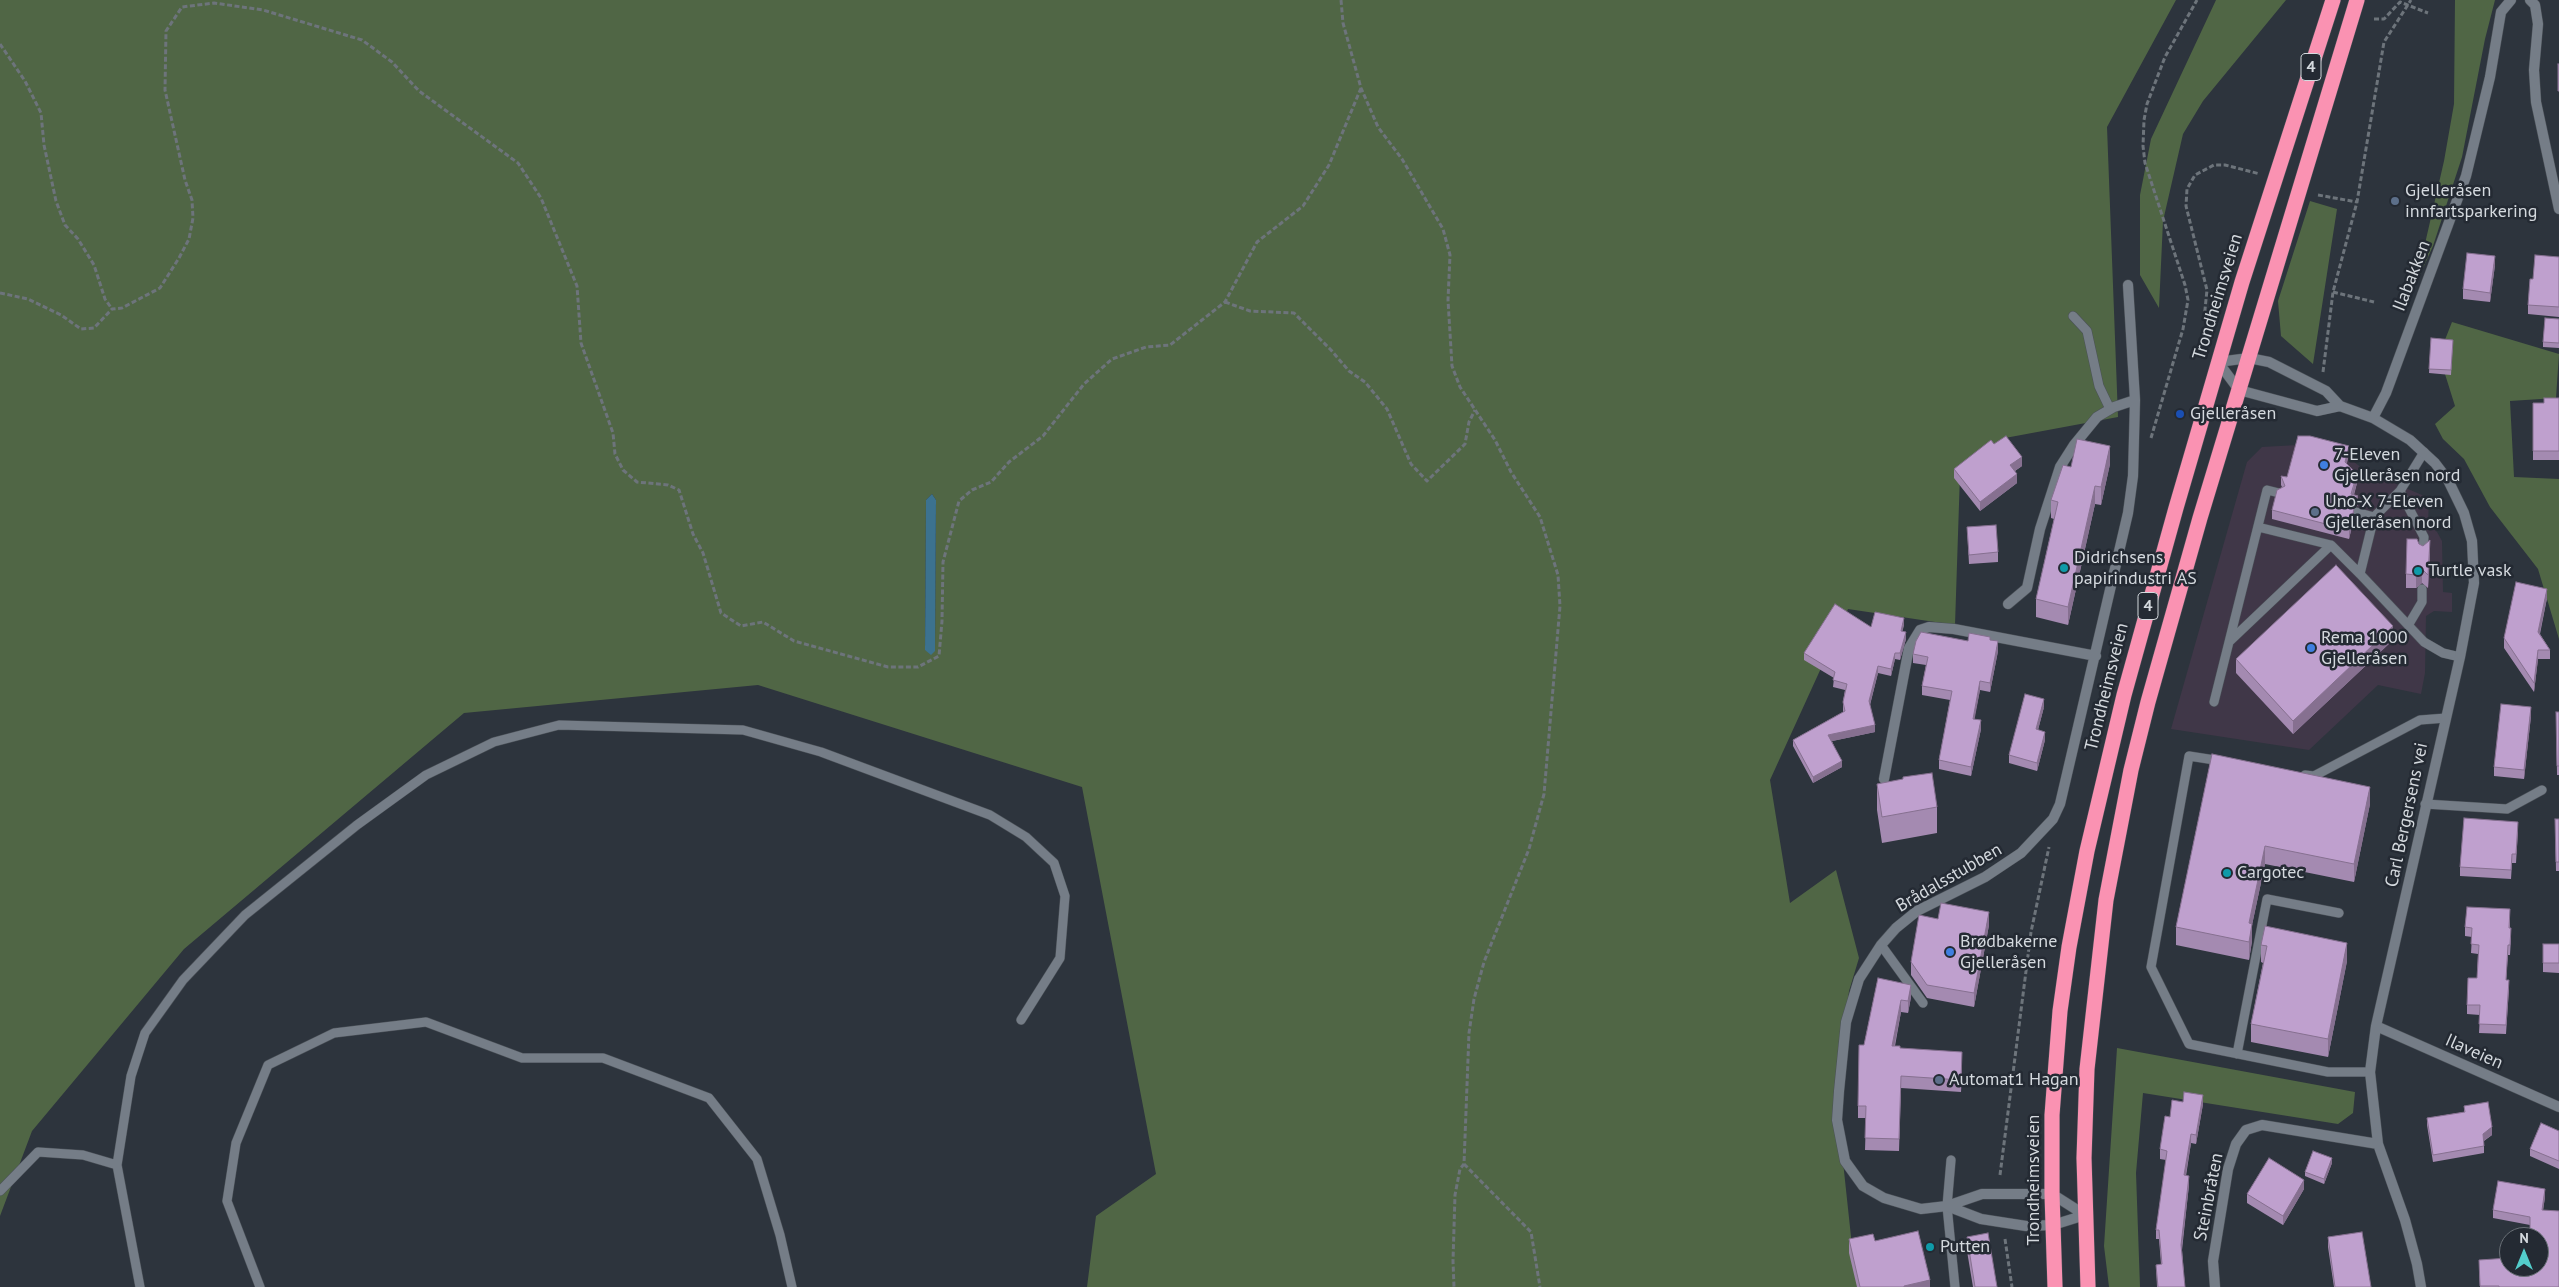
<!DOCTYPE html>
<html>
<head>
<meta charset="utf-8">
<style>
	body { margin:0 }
	#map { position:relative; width:2559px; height:1287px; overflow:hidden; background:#2d343d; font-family:"PT Sans",sans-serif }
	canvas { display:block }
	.north { position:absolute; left:2499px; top:1227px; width:50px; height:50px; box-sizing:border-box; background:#242a33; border:1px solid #6a7077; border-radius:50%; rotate:0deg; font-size:14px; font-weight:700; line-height:20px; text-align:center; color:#d4d9de }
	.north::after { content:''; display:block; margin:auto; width:18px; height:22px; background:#53cdcb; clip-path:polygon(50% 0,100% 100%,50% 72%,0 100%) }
</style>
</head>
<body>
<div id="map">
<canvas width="2559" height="1287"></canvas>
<div class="north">N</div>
</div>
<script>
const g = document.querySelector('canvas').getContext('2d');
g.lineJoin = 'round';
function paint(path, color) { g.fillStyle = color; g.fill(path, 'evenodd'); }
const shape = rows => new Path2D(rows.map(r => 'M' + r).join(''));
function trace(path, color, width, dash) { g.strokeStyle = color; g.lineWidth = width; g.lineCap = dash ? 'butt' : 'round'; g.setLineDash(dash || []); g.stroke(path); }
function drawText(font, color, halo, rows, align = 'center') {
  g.font = font + ' "PT Sans",sans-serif'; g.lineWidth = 5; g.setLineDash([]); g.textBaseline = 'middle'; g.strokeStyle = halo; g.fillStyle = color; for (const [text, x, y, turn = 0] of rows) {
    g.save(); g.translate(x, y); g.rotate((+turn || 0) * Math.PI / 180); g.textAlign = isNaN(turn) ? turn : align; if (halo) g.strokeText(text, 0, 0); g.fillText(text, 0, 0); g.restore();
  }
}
paint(shape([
	[2316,444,2355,455,2354,462,2366,471,2429,498,2428,524,2437,532,2442,541,2443,592,2452,593,2452,612,2434,611,2426,616,2425,673,2421,694,2378,685,2309,750,2171,729,2247,462,2262,447]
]), '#403748');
paint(shape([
	[0,0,2176,0,2107,127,2118,417,2005,438,1960,474,1955,625,1848,609,1770,780,1790,903,1836,870,1859,958,1849,991,1840,1069,1841,1143,1855,1274,1860,1287,1087,1287,1096,1216,1156,1174,1082,787,758,685,464,713,184,949,32,1131,0,1216],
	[932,494,936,500,935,651,925,650,926,500],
	[2216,0,2286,0,2203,101,2183,134,2163,221,2159,308,2140,275,2140,195,2151,139],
	[2455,0,2495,0,2485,39,2462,157,2433,246,2419,277,2418,274,2444,161,2454,104],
	[2310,201,2337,209,2313,364,2281,336,2278,301],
	[2452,322,2559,354,2556,398,2510,401,2514,477,2559,479,2559,639,2538,569,2490,507,2464,459,2443,439,2435,424,2455,406,2439,355],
	[2117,1048,2355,1092,2353,1113,2338,1124,2143,1093,2136,1173,2140,1287,2109,1287,2104,1246]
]), '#506645');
paint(shape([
	[932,494,936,500,935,651,931,655,925,650,926,500]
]), '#3c728f');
const lane = shape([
	[2073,316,2087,331,2099,386,2110,409],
	[2424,452,2400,491,2374,517,2360,574,2424,642,2443,653,2460,657],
	[2400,491,2424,537,2423,553],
	[2356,512,2374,517],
	[2258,527,2331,545,2360,574],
	[2409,624,2422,602,2422,589],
	[2230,641,2331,545],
	[2214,702,2267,490,2279,493],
	[2221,761,2189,756,2151,967,2189,1044,2328,1072,2370,1072],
	[2305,775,2314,776,2420,720,2446,718],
	[2425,804,2507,809,2542,790],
	[1881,945,1923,1003],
	[2237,1054,2267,899,2339,913],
	[1951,1160,1947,1206,1955,1287],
	[0,1191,38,1152,83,1155,117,1165],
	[140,1287,117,1165,131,1076,145,1033,183,980,245,915,357,825,426,775,494,742,559,725,743,730,821,752,990,815,1026,837,1054,863,1065,896,1060,958,1021,1020],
	[260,1287,227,1201,236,1143,268,1065,334,1033,426,1022,522,1058,603,1058,709,1098,757,1159,780,1235,792,1287]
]);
const street = shape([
	[2530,0,2535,5,2538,24,2534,70,2536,102,2559,209],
	[2340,406,2317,411,2239,390,2218,362,2249,358,2269,362,2326,391,2340,406,2373,418,2410,440,2435,463,2448,480,2464,513,2472,541,2474,583,2460,657,2376,1026,2370,1072,2378,1144,2405,1220,2417,1264,2421,1287],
	[2373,418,2386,393,2466,176,2490,77,2501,12,2511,0],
	[2008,604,2027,588,2040,529,2060,467,2074,445,2097,417,2114,407,2135,400],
	[1884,779,1909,648,1920,630,1929,627,1954,629,2096,656],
	[2376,1026,2559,1107],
	[1947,1206,1981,1219,2026,1226,2053,1225,2085,1215],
	[2085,1215,2052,1194,1982,1194,1947,1206,1921,1209,1884,1198,1863,1186,1845,1161,1837,1120,1839,1091,1846,1022,1859,979,1881,945,1896,928,1917,911,1985,877,2021,853,2053,819,2060,804,2128,513,2133,476,2135,400,2128,285],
	[2215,1287,2213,1261,2228,1169,2236,1144,2246,1130,2262,1125,2378,1144]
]);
const highway = shape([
	[2055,1287,2052,1194,2052,1115,2060,1011,2069,947,2087,851,2124,695,2176,508,2242,282,2333,0],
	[2088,1287,2084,1158,2087,1069,2106,900,2131,770,2148,702,2200,518,2357,0]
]);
trace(lane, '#4b5158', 10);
trace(street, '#4b5158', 11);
trace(highway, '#4b5158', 16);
trace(shape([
	[1341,0,1343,23,1361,88,1378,127,1402,159,1443,229,1450,255,1448,300,1452,366,1460,387,1495,440,1511,472,1540,517,1558,575,1560,606,1544,794,1529,849,1484,962,1474,999,1469,1033,1464,1164,1460,1169,1455,1195,1453,1261,1454,1287],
	[2374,19,2384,19,2400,2,2428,13],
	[0,44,25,81,41,113,44,145,56,201,65,225,78,239,94,265,105,299,112,309],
	[2318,195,2357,202],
	[2333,292,2374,302],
	[0,293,28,299,61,315,81,329,94,328,112,309,122,308,160,288,179,258,189,239,193,218,192,200,185,180,165,90,166,31,182,7,214,3,263,10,362,40,392,62,419,91,518,163,541,198,577,286,581,343,613,433,615,454,623,470,637,482,668,485,679,490,693,534,703,553,721,613,741,626,763,622,794,641,888,667,918,667,939,656,942,621,943,562,959,501,972,490,991,482,1009,462,1043,436,1084,384,1112,359,1146,347,1170,345,1225,302,1257,242,1303,206,1329,165,1361,88],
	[1225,302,1250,311,1294,313,1331,350,1349,371,1365,382,1387,409,1411,464,1427,481,1465,444,1469,422,1475,410],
	[2204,319,2207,290,2186,206,2187,189,2195,175,2214,165,2225,165,2260,174],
	[2323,372,2333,292,2357,202,2384,42,2411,0],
	[2151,438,2183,329,2188,300,2185,285,2145,163,2143,146,2144,120,2147,104,2165,57,2197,0],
	[1464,1164,1531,1232,1540,1287],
	[2000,1175,2031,932,2049,847],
	[2005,1239,2012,1287]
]), '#6d747b', 3, [5, 2.5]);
trace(lane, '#757d87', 9);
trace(street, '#757d87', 10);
trace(highway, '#fa92b2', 15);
paint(shape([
	[2559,257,2559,317,2528,314,2528,305],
	[2495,265,2490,302,2463,299,2463,289],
	[2559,319,2559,348,2543,347,2543,342],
	[2431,338,2453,340,2451,375,2429,373],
	[2559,398,2559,460,2533,460,2533,403,2544,403],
	[1994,444,2022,466,2015,471,2017,483,1980,511,1954,478,1954,469],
	[2349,455,2346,464,2357,483,2354,495,2358,505,2354,508,2354,518,2349,539,2272,519,2272,510,2282,487,2281,485,2281,476,2287,477],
	[2110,464,2101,505,2095,504,2068,625,2036,617,2036,599,2054,519,2051,518,2051,500,2071,467],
	[1967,527,1998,552,1998,562,1969,564],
	[2419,544,2430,554,2428,588,2422,583,2416,588,2406,588,2406,574],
	[2547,598,2540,634,2550,650,2550,659,2538,659,2534,692,2504,648,2504,638],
	[1904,625,1902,631,1906,639,1900,660,1895,659,1891,676,1878,673,1870,705,1875,732,1832,741,1842,767,1813,783,1793,746,1793,740,1843,712,1843,702,1845,690,1833,687,1834,678,1804,660,1804,653,1871,627],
	[1990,640,1998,651,1990,692,1980,690,1974,719,1981,729,1971,776,1939,769,1939,760,1950,700,1922,695,1922,686,1926,665,1913,663,1913,654,1968,641],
	[2393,640,2293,734,2236,673,2236,659],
	[2044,707,2038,730,2045,740,2037,771,2009,763,2009,755],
	[2556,712,2559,712,2559,775,2557,775],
	[2531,716,2524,779,2494,776,2494,767],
	[2212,754,2370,804,2354,882,2265,864,2252,925,2252,941,2249,960,2176,945,2176,927],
	[1877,784,1937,807,1937,833,1882,843,1877,810],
	[2555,819,2559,819,2559,871,2556,871],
	[2518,831,2516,863,2512,863,2511,879,2460,876,2460,867],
	[2510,918,2510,928,2511,938,2510,955,2508,955,2506,980,2509,989,2506,1034,2479,1033,2480,1015,2467,1014,2467,1005,2477,978,2478,954,2471,953,2472,937,2465,936,2465,927],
	[1938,919,1989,925,1974,1007,1927,998,1911,975,1911,962],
	[2543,944,2559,944,2559,973,2543,972],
	[2261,945,2347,961,2328,1057,2251,1042,2251,1024,2263,963,2261,962],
	[1878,978,1911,997,1908,1013,1901,1012,1895,1046,1900,1048,1962,1064,1961,1092,1901,1088,1899,1151,1865,1150,1866,1118,1858,1118,1858,1106,1864,1045],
	[2183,1102,2203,1104,2196,1144,2191,1143,2186,1176,2189,1185,2182,1250,2185,1287,2157,1287,2156,1265,2161,1264,2159,1239,2156,1239,2156,1230,2166,1160,2160,1159,2160,1149],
	[2464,1106,2492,1135,2484,1141,2484,1153,2433,1162,2427,1125,2427,1118,2464,1112],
	[2559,1131,2559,1169,2530,1156,2530,1149],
	[2332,1163,2324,1184,2305,1176,2305,1172],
	[2304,1189,2283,1225,2247,1203,2247,1194],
	[2545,1197,2543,1210,2559,1287,2480,1287,2479,1260,2539,1267,2530,1225,2493,1218,2493,1210],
	[1967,1237,1997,1287,1973,1287,1967,1251],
	[2328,1237,2371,1287,2334,1287,2328,1247],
	[1849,1239,1875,1241,1930,1287,1857,1287,1849,1253]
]), '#a48ab1');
paint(shape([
	[2495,256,2495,265,2490,302,2490,293],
	[2110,446,2110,464,2101,505,2101,487],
	[2349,446,2349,455,2345,471,2345,462],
	[2022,457,2022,466,2010,474,2010,465],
	[2017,474,2017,483,1980,511,1980,502],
	[2357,474,2357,483,2352,500,2358,496,2358,505,2350,511,2350,502],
	[2095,486,2095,504,2068,625,2068,607],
	[2354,509,2354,518,2349,539,2349,530],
	[2430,540,2430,554,2428,588,2428,575],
	[2422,569,2422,583,2416,588,2416,575],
	[2547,589,2547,598,2538,641,2538,632],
	[1904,618,1904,625,1901,638,1901,631],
	[2393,626,2393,640,2293,734,2293,721],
	[1906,632,1906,639,1900,660,1900,653],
	[1998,641,1998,651,1990,692,1990,683],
	[2538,650,2538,659,2534,692,2534,683],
	[1895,653,1895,659,1891,676,1891,669],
	[1878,666,1878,673,1869,708,1869,701],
	[1980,681,1980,690,1973,728,1973,719],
	[2044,699,2044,707,2036,737,2036,729],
	[2531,707,2531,716,2524,779,2524,770],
	[1981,720,1981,729,1971,776,1971,767],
	[1875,725,1875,732,1828,742,1828,735],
	[2045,732,2045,740,2037,771,2037,763],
	[1842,761,1842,767,1813,783,1813,777],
	[2370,787,2370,804,2354,882,2354,864],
	[2265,846,2265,864,2252,925,2252,941,2249,960,2249,923],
	[1989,912,1989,925,1974,1007,1974,993],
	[2347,943,2347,961,2328,1057,2328,1039],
	[1911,985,1911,997,1908,1013,1908,1001],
	[1901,1000,1901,1012,1892,1058,1892,1046],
	[1962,1052,1962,1064,1961,1092,1961,1080],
	[2203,1095,2203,1104,2196,1144,2196,1135],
	[2492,1127,2492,1135,2483,1141,2483,1134],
	[2191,1134,2191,1143,2184,1185,2184,1175],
	[2332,1158,2332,1163,2324,1184,2324,1179],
	[2189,1176,2189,1185,2181,1254,2181,1245],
	[2304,1180,2304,1189,2283,1225,2283,1216],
	[2545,1189,2545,1197,2542,1218,2542,1210],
	[1930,1280,1930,1287,1904,1287,1904,1286]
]), '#867090');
const building = shape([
	[2558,64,2559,64,2559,91,2558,91,2558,64],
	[2467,253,2495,256,2490,293,2463,289,2467,253],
	[2535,255,2559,257,2559,307,2528,305,2530,279,2533,279,2535,255],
	[2545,318,2559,319,2559,343,2543,342,2545,318],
	[2431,338,2453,340,2451,370,2429,369,2431,338],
	[2544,398,2559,398,2559,451,2533,451,2533,403,2544,403,2544,398],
	[2006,436,2022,457,2010,465,2017,474,1980,502,1954,469,1991,440,1994,444,2006,436],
	[2298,436,2310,436,2349,446,2345,462,2357,474,2351,494,2358,496,2350,502,2354,509,2349,530,2272,510,2277,490,2285,486,2281,476,2287,477,2298,436],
	[2077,439,2110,446,2101,487,2095,486,2068,607,2036,599,2058,502,2051,500,2063,465,2071,467,2077,439],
	[1996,525,1998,552,1969,555,1967,527,1996,525],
	[2407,539,2417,539,2419,544,2423,546,2430,540,2428,575,2422,569,2416,575,2406,574,2407,539],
	[2336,565,2393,626,2293,721,2236,659,2336,565],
	[2516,582,2547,589,2538,632,2550,650,2538,650,2534,683,2504,638,2516,582],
	[1835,604,1871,627,1875,612,1904,618,1901,631,1906,632,1900,653,1895,653,1891,669,1878,666,1869,701,1875,725,1828,735,1842,761,1813,777,1793,740,1845,711,1843,702,1847,684,1833,680,1835,672,1804,653,1835,604],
	[1921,632,1968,641,1969,633,1990,637,1990,640,1998,641,1990,683,1980,681,1973,719,1981,720,1971,767,1939,760,1952,691,1922,686,1928,657,1913,654,1916,641,1921,632],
	[2025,694,2044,699,2036,729,2045,732,2037,763,2009,755,2025,694],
	[2501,704,2531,707,2524,770,2494,767,2501,704],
	[2556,712,2559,712,2559,766,2557,766,2556,712],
	[2212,754,2370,787,2354,864,2265,846,2249,923,2252,924,2249,942,2176,927,2212,754],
	[1932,773,1937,807,1882,817,1877,784,1903,779,1903,777,1932,773],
	[2464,818,2518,822,2516,854,2512,854,2511,870,2460,867,2464,818],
	[2555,819,2559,819,2559,862,2556,862,2555,819],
	[1941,903,1989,912,1974,993,1927,985,1911,962,1919,915,1938,919,1941,903],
	[2467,907,2510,909,2509,928,2511,928,2510,945,2508,945,2506,980,2509,980,2506,1025,2479,1024,2480,1005,2467,1005,2468,978,2477,978,2479,945,2471,944,2472,928,2465,927,2467,907],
	[2265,926,2347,943,2328,1039,2251,1024,2267,946,2261,945,2265,926],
	[2543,944,2559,944,2559,963,2543,963,2543,944],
	[1878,978,1911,985,1908,1001,1901,1000,1892,1046,1900,1046,1900,1048,1962,1052,1961,1080,1901,1076,1899,1139,1865,1138,1866,1106,1858,1106,1859,1045,1864,1045,1878,978],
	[2184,1092,2203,1095,2196,1135,2191,1134,2184,1175,2189,1176,2181,1245,2185,1287,2158,1287,2156,1265,2162,1264,2159,1230,2156,1230,2167,1151,2160,1149,2165,1116,2170,1117,2172,1100,2183,1102,2184,1092],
	[2488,1102,2492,1127,2483,1134,2484,1146,2433,1155,2427,1118,2465,1112,2464,1106,2488,1102],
	[2541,1123,2559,1131,2559,1161,2530,1149,2541,1123],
	[2313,1151,2332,1158,2324,1179,2305,1172,2313,1151],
	[2269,1158,2304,1180,2283,1216,2247,1194,2269,1158],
	[2498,1181,2545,1189,2542,1210,2559,1211,2559,1287,2499,1287,2499,1286,2480,1286,2479,1260,2509,1258,2509,1267,2539,1267,2539,1237,2530,1237,2530,1217,2493,1210,2498,1181],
	[1918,1231,1930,1280,1904,1286,1904,1287,1860,1287,1849,1239,1873,1234,1875,1241,1918,1231],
	[2362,1232,2371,1287,2335,1287,2328,1237,2362,1232],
	[1988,1233,1997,1287,1975,1287,1967,1237,1988,1233]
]);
paint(building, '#bfa0ce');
trace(building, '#867090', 1);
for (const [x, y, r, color] of [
	[2395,201,5,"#5c6f8a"],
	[2180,414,5,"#1a4fb4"],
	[2324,465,5,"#3f7fe0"],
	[2315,512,5,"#5c6f8a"],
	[2064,568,5,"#0f9aa8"],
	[2418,571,5,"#0f9aa8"],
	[2311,648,5,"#3f7fe0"],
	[2227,873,5,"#0f9aa8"],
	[1950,952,5,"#3f7fe0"],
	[1939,1080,5,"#5c6f8a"],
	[1930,1247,5,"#0f9aa8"]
]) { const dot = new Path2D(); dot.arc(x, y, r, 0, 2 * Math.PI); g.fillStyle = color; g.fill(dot); trace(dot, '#242a33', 2); }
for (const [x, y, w] of [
	[2311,67,20],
	[2148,606,20]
]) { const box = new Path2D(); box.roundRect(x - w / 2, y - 13.5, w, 27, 4); g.fillStyle = '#242a33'; g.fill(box); trace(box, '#d4d9de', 1); }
drawText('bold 16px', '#d4d9de', null, [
	["4",2311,67],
	["4",2148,606]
]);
drawText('18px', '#d4d9de', '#242a33', [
	["Gjelleråsen",2405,191],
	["innfartsparkering",2405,212],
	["Gjelleråsen",2190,414],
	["7-Eleven",2334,455],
	["Gjelleråsen nord",2334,476],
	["Uno-X 7-Eleven",2325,502],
	["Gjelleråsen nord",2325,523],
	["Didrichsens",2074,558],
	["papirindustri AS",2074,579],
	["Turtle vask",2428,571],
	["Rema 1000",2321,638],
	["Gjelleråsen",2321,659],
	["Cargotec",2237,873],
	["Brødbakerne",1960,942],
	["Gjelleråsen",1960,963],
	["Automat1 Hagan",1949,1080],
	["Putten",1940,1247]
], 'left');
drawText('18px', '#d4d9de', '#242a33', [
	["Ilabakken",2412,276,-69],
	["Trondheimsveien",2218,297,-73],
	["Trondheimsveien",2107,687,-76],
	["Carl Bergersens vei",2407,815,-78],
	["Brådalsstubben",1949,878,-30],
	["Ilaveien",2474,1052,24],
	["Trondheimsveien",2034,1180,-90],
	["Steinbråten",2209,1197,-79]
]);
</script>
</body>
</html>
